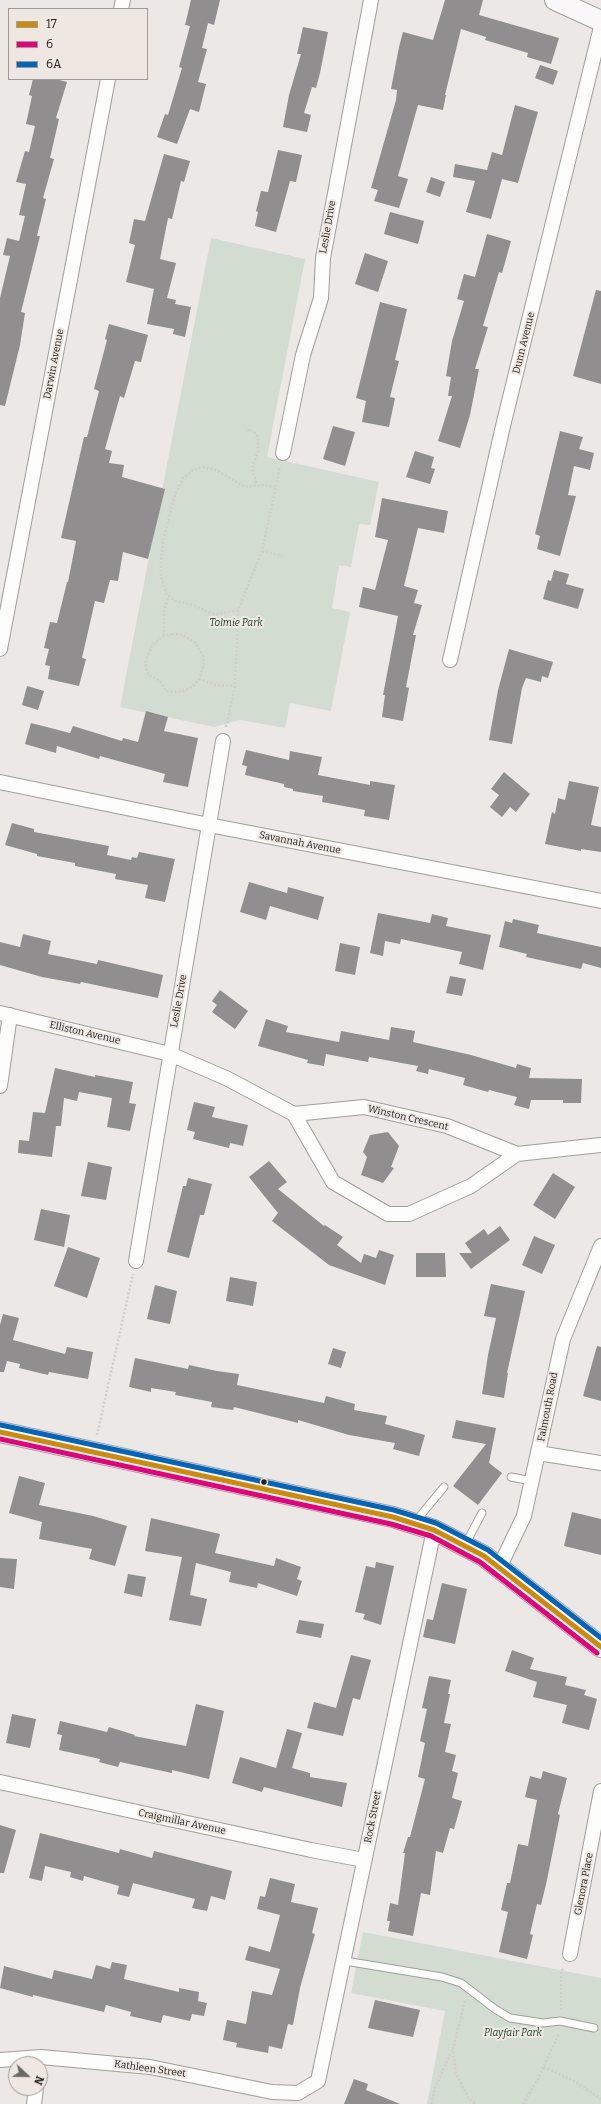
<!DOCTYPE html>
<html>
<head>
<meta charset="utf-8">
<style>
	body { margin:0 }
	#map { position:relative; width:601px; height:2104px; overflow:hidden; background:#ece8e5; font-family:Bitter,serif }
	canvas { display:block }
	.legend { position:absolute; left:8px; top:8px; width:140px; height:72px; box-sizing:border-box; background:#efe8e2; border:1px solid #9f9a95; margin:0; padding:5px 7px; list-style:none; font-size:12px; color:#262421 }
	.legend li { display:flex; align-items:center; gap:8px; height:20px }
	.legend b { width:20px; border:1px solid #9f9a95 }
	.north { position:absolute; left:8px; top:2056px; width:40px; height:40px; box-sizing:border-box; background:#efe8e2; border:1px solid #9f9a95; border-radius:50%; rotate:112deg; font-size:11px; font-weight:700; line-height:16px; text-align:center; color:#262421 }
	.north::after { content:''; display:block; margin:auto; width:14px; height:18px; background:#6b6966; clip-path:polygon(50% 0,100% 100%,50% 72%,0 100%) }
</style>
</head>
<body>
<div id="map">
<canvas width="601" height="2104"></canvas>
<ul class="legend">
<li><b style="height:5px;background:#cd8c07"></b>17</li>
<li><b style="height:5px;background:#e5007d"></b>6</li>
<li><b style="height:5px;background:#0065bd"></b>6A</li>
</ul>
<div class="north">N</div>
</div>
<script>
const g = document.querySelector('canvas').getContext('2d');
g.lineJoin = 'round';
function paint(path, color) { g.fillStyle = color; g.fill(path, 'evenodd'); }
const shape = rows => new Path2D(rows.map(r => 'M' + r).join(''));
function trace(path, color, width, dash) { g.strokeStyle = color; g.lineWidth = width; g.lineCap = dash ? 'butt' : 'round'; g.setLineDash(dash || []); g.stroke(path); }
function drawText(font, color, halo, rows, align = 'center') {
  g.font = font + ' Bitter,serif'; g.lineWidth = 4; g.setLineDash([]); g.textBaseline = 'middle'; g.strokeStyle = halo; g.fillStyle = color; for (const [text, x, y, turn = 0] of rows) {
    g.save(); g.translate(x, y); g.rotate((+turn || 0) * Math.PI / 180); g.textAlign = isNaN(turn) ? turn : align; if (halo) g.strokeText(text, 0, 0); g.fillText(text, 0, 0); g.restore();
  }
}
paint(shape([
	[211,238,305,259,267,457,379,482,370,525,359,524,351,567,339,565,332,608,350,612,331,711,290,703,285,728,240,720,214,727,120,707],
	[363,1932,601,1978,601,2104,427,2104,445,2011,351,1993]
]), '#d2dcd0');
paint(shape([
	[191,0,220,0,214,25,208,23,202,48,207,49,198,82,206,84,199,112,190,109,177,144,157,137,165,114,168,115,182,68,179,67,190,26,185,25],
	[445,0,483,0,479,15,559,38,551,64,527,57,528,53,485,40,486,37,461,29,445,95,446,95,443,110,418,105,398,176,408,179,399,208,374,201,378,190,371,188,396,100,397,90,391,89,399,47,403,32,433,40],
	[303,27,328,32,320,73,316,88,312,87,304,113,311,115,307,132,283,127,289,95,301,54,297,54],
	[540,65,558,71,553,85,535,78],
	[33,79,56,79,67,82,56,118,59,119,50,158,54,159,43,198,46,199,37,236,40,236,21,312,25,313,20,345,5,406,0,405,0,298,10,256,3,255,7,238,19,241,25,216,19,215,26,184,16,182,25,151,29,152,35,126,26,124,32,96,29,95],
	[515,105,538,112,518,183,502,179,491,219,466,212,475,181,453,177,455,164,487,170,492,152,502,155],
	[278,150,302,155,296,182,290,181,276,232,255,226,258,212,256,211,261,191,268,192],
	[164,154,190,161,184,182,181,181,172,219,168,218,160,259,176,263,167,298,176,300,175,304,191,307,185,337,173,334,174,329,147,324,154,289,126,282,135,245,129,243,134,219,145,221],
	[431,177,445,182,440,197,426,192],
	[390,212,424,221,418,244,384,234],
	[487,234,511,241,502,273,499,272,483,326,488,327,475,369,479,369,470,415,460,448,438,441,452,396,448,396,451,377,446,376,452,341,464,301,457,299,464,274,475,277],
	[365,253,388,261,378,292,355,284],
	[596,290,601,291,601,384,573,376],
	[380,302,407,309,395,360,399,361,390,397,395,398,389,427,362,422,366,401,356,398],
	[109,324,148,335,141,362,135,361,124,398,120,396,105,449,112,451,109,463,124,465,122,477,165,489,148,559,123,552,118,581,110,580,104,603,95,601,82,658,86,659,79,686,48,679,50,666,45,665,49,649,44,648,50,622,57,623,67,582,68,582,76,541,61,538,84,437,87,437,99,391,94,389,107,340,105,339],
	[333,426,355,432,345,466,323,459],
	[560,431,583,437,579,449,594,453,590,470,574,466,568,495,576,496,560,556,537,549,540,536,535,534],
	[415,451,434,457,431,468,435,469,430,484,406,477],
	[382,498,448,511,444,533,418,528,404,586,418,590,414,603,422,605,413,635,416,635,406,687,409,688,403,721,382,717,385,695,383,695,398,616,359,607,363,587,375,590,388,540,375,537],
	[554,570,569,574,566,584,584,589,578,609,543,599,548,580,551,581],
	[509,649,553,662,548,678,542,676,541,682,526,678,522,688,512,744,489,740,498,690],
	[27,686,44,691,38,710,22,705],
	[146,711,168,717,164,731,198,738,188,787,163,782,165,774,100,756,99,759,57,746,56,753,25,744,31,723,70,733,73,726,122,741,123,738,138,742],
	[246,750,289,760,290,751,322,757,318,775,370,785,370,781,395,785,389,820,364,816,365,810,322,802,323,796,293,791,293,789,284,787,284,784,245,775,247,766,242,765],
	[504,772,530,794,516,812,510,807,502,817,490,807,499,795,491,789],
	[569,781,599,787,591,825,601,827,601,852,581,849,581,851,545,844,552,812,555,814,558,798,565,800],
	[12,823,34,829,34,832,109,846,107,855,131,860,132,857,137,858,139,852,175,859,165,902,145,898,148,885,115,879,116,874,75,866,75,863,37,856,37,854,5,845],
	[249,882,287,893,288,887,324,897,318,920,270,906,266,920,240,912],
	[378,913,430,923,432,914,448,918,446,926,491,935,483,970,459,964,462,952,401,939,400,944,385,941,383,956,370,953],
	[513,919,539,925,537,933,601,947,601,968,583,963,581,969,526,957,527,954,499,947,505,921,512,923],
	[23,934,51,941,48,954,97,964,98,960,163,975,158,998,81,982,80,984,42,977,0,965,0,942,20,947],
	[340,943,360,947,355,975,335,971],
	[450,976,466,979,462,996,446,993],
	[220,990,248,1011,235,1029,212,1012,217,1005,212,1001],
	[266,1019,288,1026,286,1032,339,1042,341,1031,389,1040,391,1027,415,1031,413,1042,471,1055,516,1068,517,1064,531,1068,529,1078,582,1079,581,1103,563,1103,563,1100,531,1100,529,1109,514,1105,517,1097,489,1090,488,1092,463,1085,465,1078,429,1069,428,1074,416,1071,418,1066,369,1057,368,1062,326,1054,324,1066,307,1063,308,1060,258,1046],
	[55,1068,95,1077,95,1075,133,1082,129,1103,136,1104,130,1131,107,1127,112,1098,79,1092,77,1101,64,1098,61,1126,56,1126,52,1157,18,1153,19,1140,29,1141,33,1112,45,1113],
	[194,1102,215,1107,212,1117,248,1125,243,1146,230,1143,229,1148,193,1139,195,1132,187,1130],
	[388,1132,399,1146,391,1167,394,1168,383,1183,361,1175,367,1157,363,1152,370,1135],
	[269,1161,287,1182,278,1189,324,1226,325,1225,343,1237,337,1245,361,1263,364,1254,376,1258,379,1250,394,1255,385,1285,329,1265,272,1221,278,1213,249,1177],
	[88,1162,112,1167,106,1200,81,1196],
	[553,1173,575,1187,555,1219,533,1205],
	[188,1178,212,1184,204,1215,200,1215,189,1258,167,1252,183,1186,186,1186],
	[41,1209,70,1215,64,1247,34,1240],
	[500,1226,510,1240,471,1269,459,1253,472,1253,465,1243,484,1229,488,1235],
	[534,1236,555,1245,542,1274,522,1265],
	[68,1247,100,1258,87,1298,54,1286],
	[416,1253,445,1253,446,1277,416,1277],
	[230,1277,257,1282,253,1306,226,1301],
	[491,1284,525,1291,507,1373,508,1373,504,1398,482,1394,488,1355,496,1318,484,1316],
	[155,1285,177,1291,170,1324,147,1319],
	[3,1314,19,1318,13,1340,65,1354,67,1347,93,1352,88,1379,49,1372,48,1375,19,1368,20,1364,7,1361,4,1372,0,1372,0,1325],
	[597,1346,601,1347,601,1401,583,1396],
	[333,1348,346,1352,341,1368,328,1364],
	[135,1358,188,1369,189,1365,217,1371,239,1374,237,1385,324,1403,326,1396,355,1404,354,1410,387,1416,385,1424,425,1435,419,1456,393,1449,395,1443,349,1435,298,1420,298,1423,234,1407,233,1410,211,1407,212,1402,175,1395,176,1392,151,1388,151,1392,129,1387],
	[456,1420,496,1428,489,1463,502,1473,478,1505,453,1486,486,1444,452,1438],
	[19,1476,45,1483,39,1505,93,1516,127,1526,115,1566,89,1559,92,1549,39,1539,42,1522,9,1513],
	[572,1512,601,1519,601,1555,564,1546],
	[151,1518,220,1534,215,1553,274,1566,276,1558,301,1567,297,1579,302,1581,297,1596,258,1583,257,1588,229,1582,231,1572,196,1563,190,1595,207,1599,201,1626,169,1620,182,1557,145,1551],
	[0,1558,17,1559,14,1589,0,1587],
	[376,1562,394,1566,381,1625,363,1619,365,1614,355,1612,366,1566,375,1568],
	[128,1574,146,1577,142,1597,124,1593],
	[442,1583,467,1589,455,1644,423,1637,427,1619,433,1620],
	[299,1620,324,1624,321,1638,296,1633],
	[512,1650,534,1658,530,1669,567,1677,565,1685,586,1690,584,1695,597,1699,589,1730,562,1723,567,1705,533,1697,537,1682,505,1671],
	[351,1655,371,1660,360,1700,353,1698,343,1736,307,1728,314,1702,336,1708],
	[429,1676,451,1680,448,1694,450,1694,444,1723,451,1724,445,1752,456,1755,452,1771,458,1773,452,1798,462,1801,454,1829,450,1828,443,1853,436,1851,430,1895,421,1893,413,1936,388,1931,390,1921,387,1921,390,1903,398,1905,405,1853,403,1853,408,1837,410,1837,425,1779,418,1777,425,1743,420,1741,427,1709,422,1708],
	[196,1704,224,1711,209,1779,172,1770,172,1773,120,1762,118,1767,99,1762,100,1759,59,1750,62,1735,57,1734,60,1721,107,1732,109,1727,135,1735,134,1736,186,1746],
	[12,1714,36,1719,30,1748,6,1743],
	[287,1729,302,1733,292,1768,310,1773,310,1777,347,1783,342,1807,264,1787,262,1792,232,1783,240,1757,276,1768],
	[543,1771,567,1778,558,1814,560,1815,547,1880,541,1905,537,1904,530,1934,533,1935,527,1959,499,1952,508,1912,501,1910,507,1883,510,1883,518,1844,528,1846,537,1800,525,1797,530,1776,541,1779],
	[0,1825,16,1830,4,1873,0,1873],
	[40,1833,119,1853,120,1849,152,1858,154,1851,232,1871,225,1900,211,1896,207,1911,192,1908,195,1899,133,1883,129,1897,117,1894,119,1886,84,1876,83,1881,70,1877,71,1872,45,1866,42,1881,29,1878],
	[270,1878,295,1884,291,1902,318,1908,312,1933,315,1934,300,1988,293,2025,288,2024,282,2049,269,2046,268,2053,236,2047,237,2043,223,2040,227,2020,246,2024,252,1991,272,1995,280,1969,245,1960,249,1946,270,1952,280,1915,257,1909,260,1896,265,1897],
	[112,1962,127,1965,124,1979,179,1992,179,1988,199,1992,198,2001,207,2003,204,2016,192,2014,190,2021,163,2015,161,2023,130,2016,131,2012,106,2005,104,2012,33,1995,33,1997,0,1988,4,1966,52,1979,54,1970,92,1979,96,1965,110,1969],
	[375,2000,420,2010,413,2037,368,2028],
	[354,2079,368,2084,366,2090,400,2104,344,2104]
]), '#908e8f');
const service = shape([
	[511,1477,532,1481],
	[415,1522,444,1487],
	[465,1545,482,1513],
	[345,1961,442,1977,461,1983,495,2009,510,2018,543,2023,560,2021,594,2028]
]);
const minor = shape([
	[121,9,123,0],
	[283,453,303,355,321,298,323,258,371,0],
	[0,649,108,79],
	[450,660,503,426,601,27],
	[0,782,209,825,601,901],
	[0,1013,170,1054,226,1078,294,1114,364,1107,447,1126,517,1154,601,1145],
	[0,1086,10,1015],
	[294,1114,333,1182,388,1214,409,1214,471,1186,517,1154],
	[136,1261,223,741],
	[538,1453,601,1463],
	[499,1568,524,1516,563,1339,601,1246],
	[0,1782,311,1850,364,1860],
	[570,1954,601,1791],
	[0,2060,41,2057,150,2067,272,2092,298,2093,318,2081,434,1530],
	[34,2104,36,2088]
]);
const secondary = shape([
	[555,0,601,21],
	[0,1432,393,1517,434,1530,484,1556,601,1647]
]);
trace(service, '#a09e9b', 9);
trace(minor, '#a09e9b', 16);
trace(secondary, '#a09e9b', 22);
trace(shape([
	[248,431,249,429,255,433,258,437,258,451,252,468,257,485],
	[262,551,282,556],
	[238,610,217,614,211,613,193,605,175,601,166,594,161,576,161,559,164,537,175,495,183,478,193,470,202,467,216,470,245,487,263,485,275,487],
	[172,634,180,634,195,642,203,656,204,664,199,679,193,686,184,691,175,692,166,691,160,681,149,675,146,668,146,660,152,645,164,636,172,634],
	[164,636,164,610,168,598],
	[199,679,215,685,235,686],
	[226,727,235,686,238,610,262,551,280,467],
	[97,1435,133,1274],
	[465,2001,453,2049,456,2074,468,2097,475,2104],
	[561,2010,561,1972,564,1967],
	[544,2067,574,2081,601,2099],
	[431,2104,435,2088,452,2050],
	[523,2104,538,2079,559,2033]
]), '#d1cfce', 2.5, [2, 2]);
trace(service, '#fcfcfb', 7);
trace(minor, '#fcfcfb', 14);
trace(secondary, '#faf7f9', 20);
trace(shape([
	[0,1432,393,1517,434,1530,484,1556,601,1647]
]), '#cd8c07', 5);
trace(shape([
	[0,1439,391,1524,431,1536,480,1562,597,1653]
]), '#e5007d', 5);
trace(shape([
	[1,1425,394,1510,436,1523,488,1550,601,1638]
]), '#0065bd', 5);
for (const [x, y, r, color] of [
	[264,1482,3.5,"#262421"]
]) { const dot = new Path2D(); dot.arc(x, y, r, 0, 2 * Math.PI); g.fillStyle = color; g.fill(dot); trace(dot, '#efe8e2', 1.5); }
drawText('10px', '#262421', '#efe8e2', [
	["Leslie Drive",328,227,-80],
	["Dunn Avenue",524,343,-76],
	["Darwin Avenue",54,364,-79],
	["Savannah Avenue",300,843,11],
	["Leslie Drive",179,1001,-80],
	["Elliston Avenue",85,1033,13],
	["Winston Crescent",408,1118,13],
	["Falmouth Road",548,1407,-79],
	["Rock Street",373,1817,-79],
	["Craigmillar Avenue",182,1822,12],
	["Glenora Place",584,1884,-79],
	["Kathleen Street",150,2069,8]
]);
drawText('italic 10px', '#194422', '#efe8e2', [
	["Tolmie Park",236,623],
	["Playfair Park",513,2033]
]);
</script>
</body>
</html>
